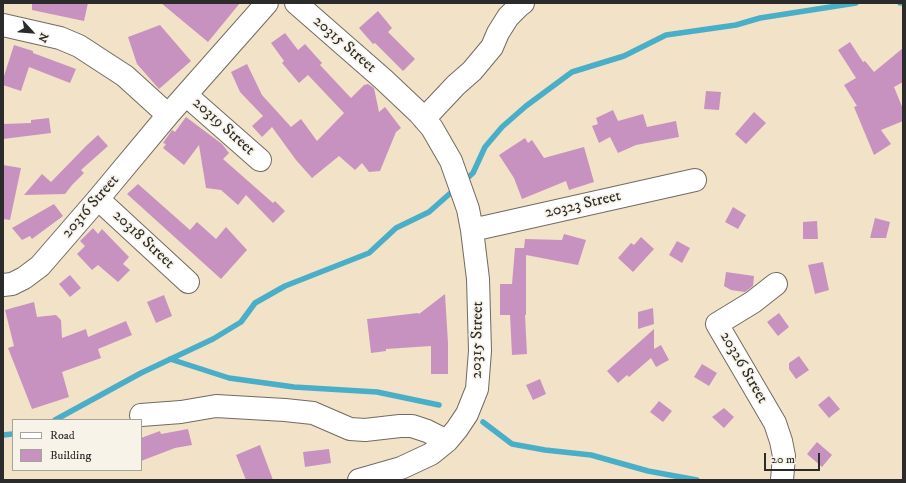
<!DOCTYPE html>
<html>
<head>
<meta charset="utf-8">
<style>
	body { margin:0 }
	#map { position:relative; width:906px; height:483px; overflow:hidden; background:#f2e2c7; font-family:"IM FELL DW Pica",serif }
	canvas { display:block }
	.frame { position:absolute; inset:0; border:4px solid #2b2b2b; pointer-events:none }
	.legend { position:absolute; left:12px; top:419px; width:130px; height:52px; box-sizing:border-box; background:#f7f3e8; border:1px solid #a5a39c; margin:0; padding:5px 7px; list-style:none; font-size:12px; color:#2b2b2b }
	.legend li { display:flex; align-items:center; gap:8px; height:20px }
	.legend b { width:20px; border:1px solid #a5a39c }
	.north { position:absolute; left:12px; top:12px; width:40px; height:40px; -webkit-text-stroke:3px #f7f3e8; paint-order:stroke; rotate:116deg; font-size:11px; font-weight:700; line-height:16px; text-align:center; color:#2b2b2b }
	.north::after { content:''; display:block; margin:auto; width:14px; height:18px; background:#2b2b2b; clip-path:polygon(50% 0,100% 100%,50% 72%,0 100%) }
	.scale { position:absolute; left:764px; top:453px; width:56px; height:18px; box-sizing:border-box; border:2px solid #2b2b2b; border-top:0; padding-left:5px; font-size:12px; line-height:14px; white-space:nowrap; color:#2b2b2b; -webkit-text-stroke:3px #f7f3e8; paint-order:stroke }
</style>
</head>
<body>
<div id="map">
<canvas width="906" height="483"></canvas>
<div class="frame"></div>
<ul class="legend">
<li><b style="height:5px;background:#fff"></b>Road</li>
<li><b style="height:11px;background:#c892c0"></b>Building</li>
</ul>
<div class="north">N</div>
<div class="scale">20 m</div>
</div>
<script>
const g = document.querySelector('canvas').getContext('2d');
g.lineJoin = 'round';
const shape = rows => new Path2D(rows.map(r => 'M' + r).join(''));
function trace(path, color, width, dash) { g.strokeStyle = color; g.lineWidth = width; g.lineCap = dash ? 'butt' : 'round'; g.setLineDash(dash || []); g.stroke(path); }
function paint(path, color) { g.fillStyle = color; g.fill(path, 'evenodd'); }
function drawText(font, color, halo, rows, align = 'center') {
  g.font = font + ' "IM FELL DW Pica",serif'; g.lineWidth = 3.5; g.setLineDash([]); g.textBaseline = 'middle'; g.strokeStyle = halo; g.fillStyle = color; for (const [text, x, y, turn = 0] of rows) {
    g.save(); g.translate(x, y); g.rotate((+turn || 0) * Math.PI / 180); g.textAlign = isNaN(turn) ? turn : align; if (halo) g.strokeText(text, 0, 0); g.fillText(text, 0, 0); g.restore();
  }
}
trace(shape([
	[900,3,903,3],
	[463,182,473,173,485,147,502,127,526,106,572,72,624,56,666,35,736,25,760,18,856,3],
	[170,359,229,378,294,387,377,392,439,405],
	[55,420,141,373,213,339,241,322,255,303,285,286,369,253,396,228,429,212,455,189],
	[483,422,512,444,545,450,591,455,648,471,697,480],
	[3,435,13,434]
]), '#49aec8', 5.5);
paint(shape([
	[32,3,88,3,84,21,32,10],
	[161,3,240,3,208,42],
	[378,11,392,28,388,32,415,59,403,71,375,43,373,44,359,28],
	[160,25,191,61,159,89,137,64,128,37],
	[285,33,298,50,305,44,322,63,320,65,351,98,364,85,368,84,374,88,379,112,385,107,401,128,396,132,380,171,369,172,362,163,355,170,339,156,312,178,296,160,272,127,262,137,252,126,263,116,240,92,231,72,247,64,262,95,291,127,301,119,317,141,344,113,308,75,299,83,282,63,284,61,271,43],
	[850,42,863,62,865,61,874,72,903,48,903,82,894,87,903,109,903,121,881,130,891,144,874,155,854,107,857,106,844,85,856,78,838,50],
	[14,45,33,51,33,53,76,69,70,83,29,67,21,91,3,85,3,79],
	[706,91,721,92,719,110,704,109],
	[613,110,618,121,643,114,647,127,676,121,679,137,636,145,618,153,610,137,599,143,592,126,598,124,596,118],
	[754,112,766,123,746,144,735,134],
	[186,117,222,144,229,153,223,159,273,203,275,201,285,211,273,223,246,195,238,205,221,190,206,188,199,145,184,165,163,148,166,144,163,143,172,130,175,132],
	[49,118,51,133,3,139,3,124,31,123,31,120],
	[98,135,108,146,81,170,84,173,72,185,65,194,24,195,42,174,51,182,86,146],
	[525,138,528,143,532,140,544,158,584,147,594,182,569,190,566,181,522,199,514,178,499,155],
	[3,165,21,168,10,220,3,219],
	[138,184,190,230,197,222,216,239,226,227,247,250,221,279,127,194],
	[54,204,63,216,32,239,30,236,22,240,12,228],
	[733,207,746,215,738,229,725,222],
	[875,218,890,222,886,238,870,238],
	[817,221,818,239,803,239,803,222],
	[93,228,98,234,102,229,129,257,123,264,130,270,118,282,98,265,92,270,77,254,85,246,80,241],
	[564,234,586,240,578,265,526,255,526,315,525,315,527,354,512,355,510,315,500,315,500,284,512,284,515,248,524,248,525,239,562,240],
	[641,237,654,249,633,272,618,258,631,243,634,245],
	[677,241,690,248,682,263,669,255],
	[823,262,829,290,815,294,808,265],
	[726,272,754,276,753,286,745,292,731,290,724,286],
	[70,275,81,288,70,297,59,284],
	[445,294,448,343,448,374,431,374,431,346,386,349,386,351,371,353,367,319,418,313,419,314],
	[164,295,172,316,156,323,147,302],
	[34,302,37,317,56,315,61,320,62,338,86,329,88,337,126,321,132,335,98,349,101,358,62,372,69,397,32,409,8,348,14,346,5,310],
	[653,308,654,324,638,329,638,312],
	[779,313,789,327,778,336,767,322],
	[654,329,654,349,661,345,669,360,656,367,651,358,629,377,627,375,618,383,607,371],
	[799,356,809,370,796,379,789,369,789,363],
	[702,364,717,373,709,386,694,377],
	[540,379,546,394,533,400,526,385],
	[829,396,840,409,829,418,818,405],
	[659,401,672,411,663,422,650,412],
	[724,408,734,417,724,428,712,417],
	[188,429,192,445,175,448,141,461,141,438,160,431,161,434],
	[817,442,832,455,822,467,807,454],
	[260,445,273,480,246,480,236,455],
	[329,449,331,463,305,467,303,452]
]), '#c892c0');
const minor = shape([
	[296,3,383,79,419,113,432,128,451,161,468,209,472,230,478,279,480,351,477,389,467,414,457,429,447,441,431,454,401,468,359,480],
	[3,25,60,38,79,46,125,76,168,115,267,3],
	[186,95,260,160],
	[424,119,456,85,472,71,492,47,498,33,508,17,519,6,523,3],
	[98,199,188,282],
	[472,230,695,180],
	[776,284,753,302,717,324,775,423,781,441,784,456,782,480],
	[3,285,12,284,24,278,40,266,98,199,168,115],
	[141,415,181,412,216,406,285,410,313,413,350,429,365,430,400,426,412,426,427,431,447,441]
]);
trace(minor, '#716b62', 24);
trace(minor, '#fff', 22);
drawText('16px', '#2b2b2b', '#f7f3e8', [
	["20315 Street",344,45,41],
	["20319 Street",223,127,42],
	["20323 Street",583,205,-13],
	["20316 Street",91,207,-49],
	["20318 Street",143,240,43],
	["20315 Street",478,340,-89],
	["20326 Street",743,368,60]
]);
</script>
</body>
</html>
